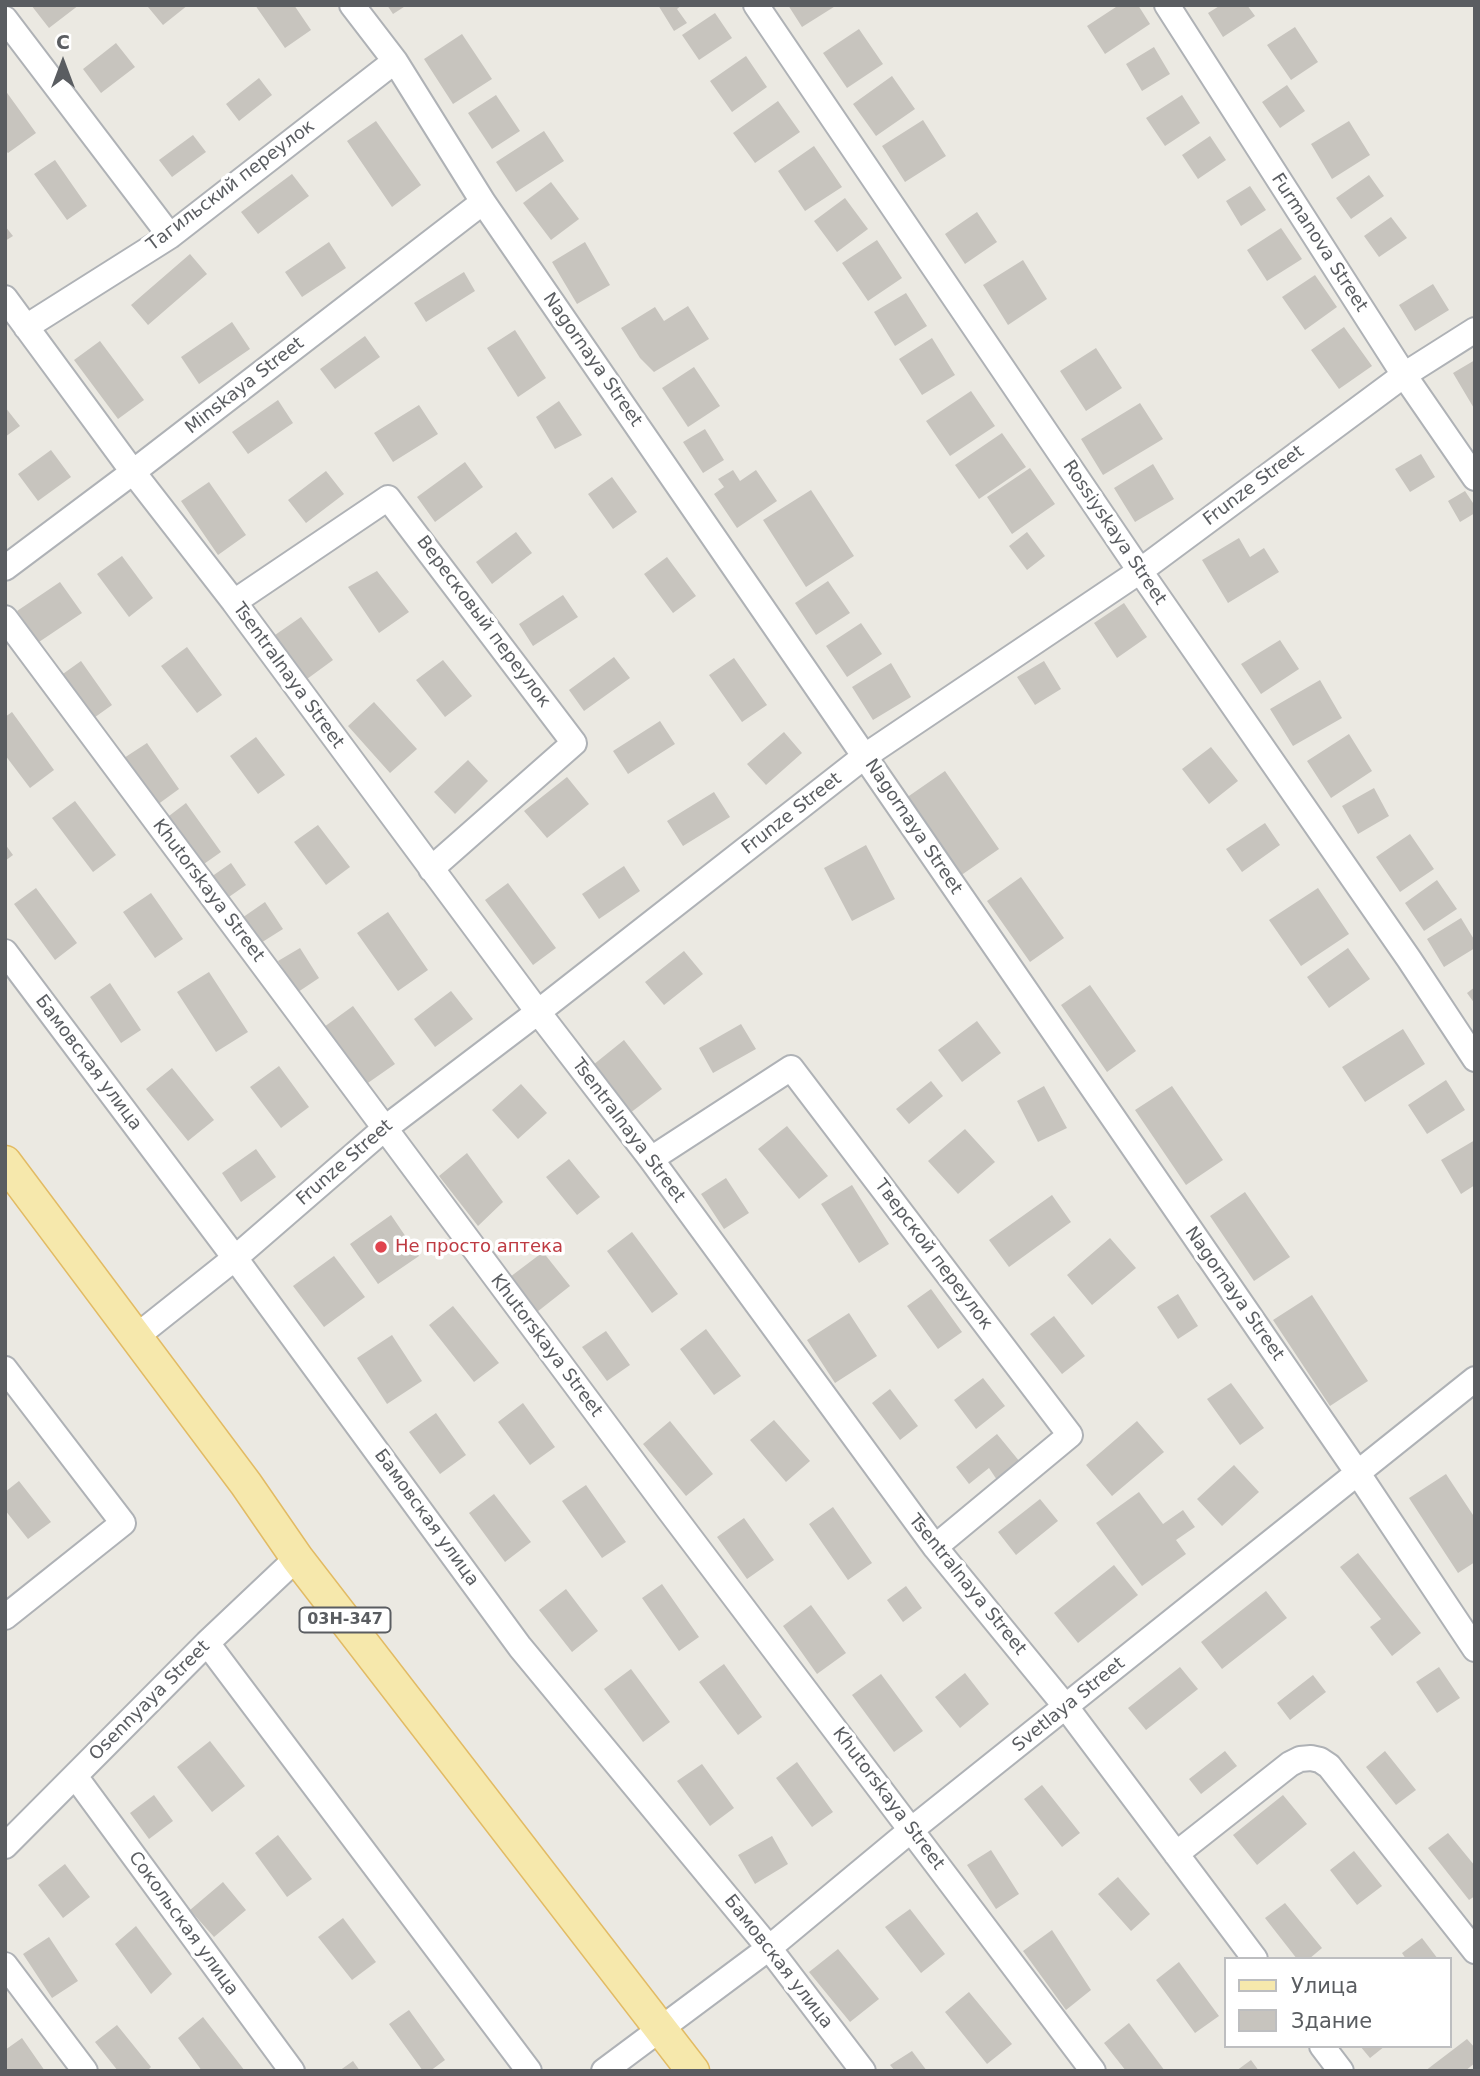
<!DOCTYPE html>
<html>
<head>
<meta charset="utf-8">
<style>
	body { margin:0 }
	#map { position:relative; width:1480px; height:2076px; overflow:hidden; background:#ebe9e2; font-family:"DejaVu Sans",sans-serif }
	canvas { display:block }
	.frame { position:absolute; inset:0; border:7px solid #5a5d61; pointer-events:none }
	.legend { position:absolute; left:1224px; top:1957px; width:228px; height:91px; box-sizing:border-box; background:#fff; border:2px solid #bdbec0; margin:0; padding:9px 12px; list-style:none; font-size:21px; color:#5a5d61 }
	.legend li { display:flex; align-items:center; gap:14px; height:35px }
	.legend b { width:35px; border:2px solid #bdbec0 }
	.north { position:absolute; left:28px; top:28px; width:70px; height:70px; -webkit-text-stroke:5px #fff; paint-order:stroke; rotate:0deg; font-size:19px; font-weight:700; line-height:28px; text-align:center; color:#5a5d61 }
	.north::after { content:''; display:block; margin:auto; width:24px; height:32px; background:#5a5d61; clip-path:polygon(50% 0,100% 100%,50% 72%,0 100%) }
</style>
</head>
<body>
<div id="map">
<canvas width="1480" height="2076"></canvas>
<div class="frame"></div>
<ul class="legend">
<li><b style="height:9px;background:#f6e8ac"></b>Улица</li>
<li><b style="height:19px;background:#c7c4be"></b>Здание</li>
</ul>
<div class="north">С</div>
</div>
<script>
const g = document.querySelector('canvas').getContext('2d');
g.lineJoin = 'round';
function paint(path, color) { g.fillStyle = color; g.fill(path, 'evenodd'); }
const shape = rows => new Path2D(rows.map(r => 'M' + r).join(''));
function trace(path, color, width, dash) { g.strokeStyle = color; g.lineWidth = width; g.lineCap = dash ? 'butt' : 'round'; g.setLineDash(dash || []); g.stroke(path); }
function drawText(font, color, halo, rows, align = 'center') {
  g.font = font + ' "DejaVu Sans",sans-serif'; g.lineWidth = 7; g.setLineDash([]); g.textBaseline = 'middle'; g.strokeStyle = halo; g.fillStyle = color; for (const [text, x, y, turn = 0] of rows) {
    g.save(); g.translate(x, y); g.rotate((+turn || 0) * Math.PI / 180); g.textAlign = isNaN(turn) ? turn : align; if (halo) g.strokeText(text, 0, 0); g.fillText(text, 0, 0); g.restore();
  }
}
paint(shape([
	[31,5,79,5,49,28],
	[150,5,188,5,163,25,148,7],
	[255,5,294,5,311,30,285,48],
	[387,5,407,5,393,14],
	[658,5,682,5,677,9,687,23,674,31],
	[788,5,837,5,802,27],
	[1119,5,1138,5,1150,24,1105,54,1087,26],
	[1221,5,1247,5,1255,16,1223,37,1208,13],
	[715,13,732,38,699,60,682,35],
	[1295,27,1318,62,1291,80,1267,45],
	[859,29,883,64,847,88,823,53],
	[462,34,492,79,453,104,424,59],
	[116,43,135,67,101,93,83,69],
	[1154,47,1170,74,1142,91,1126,64],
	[746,56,767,87,732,112,710,81],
	[892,76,915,109,876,136,853,104],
	[259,78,272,95,239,121,226,104],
	[1287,85,1305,111,1280,128,1262,102],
	[5,90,36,133,8,153,5,150],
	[496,95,520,131,492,149,468,113],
	[1182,95,1200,123,1165,146,1146,118],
	[778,101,800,132,755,163,733,133],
	[923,120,946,156,905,182,882,146],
	[376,121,421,185,392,207,347,141],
	[1349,121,1370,155,1332,179,1311,144],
	[544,131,564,161,516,192,496,162],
	[193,135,206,152,172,177,159,160],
	[1210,136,1226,160,1198,179,1182,155],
	[814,146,842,187,805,211,778,171],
	[55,160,87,206,67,220,34,174],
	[292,174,309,196,258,234,241,212],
	[1369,175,1384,196,1351,219,1336,198],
	[551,182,579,219,551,240,523,203],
	[1250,186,1266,210,1241,226,1226,201],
	[845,198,868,229,837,252,814,221],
	[977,212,997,242,965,264,945,234],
	[1391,217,1407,238,1379,257,1364,236],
	[5,226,13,236,5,241],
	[1281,228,1302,259,1267,281,1247,250],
	[877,240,902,278,868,301,842,263],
	[329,242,346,268,302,297,285,272],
	[585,242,610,285,577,304,552,262],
	[190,254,207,274,148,325,131,305],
	[1023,260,1047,299,1008,325,983,285],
	[464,272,475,291,426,322,414,303],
	[1315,275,1337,307,1305,330,1282,297],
	[1433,284,1449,310,1415,331,1399,305],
	[906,293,927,326,895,346,874,312],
	[688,306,709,339,654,372,640,358,621,328,655,307,664,321],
	[232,322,250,349,199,384,181,357],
	[1344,327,1372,366,1339,389,1311,350],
	[515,330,546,378,518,397,487,348],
	[365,336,380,357,335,389,320,369],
	[932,338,955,375,922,395,899,359],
	[100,341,144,400,118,419,74,360],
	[1096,348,1122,388,1086,411,1060,371],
	[1475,360,1475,410,1453,373],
	[694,367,720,406,688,427,662,388],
	[971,391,995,426,950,456,926,421],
	[278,400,293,423,248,454,232,432],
	[559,401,582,435,555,449,536,417],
	[1140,403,1163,439,1103,475,1081,439],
	[419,405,438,434,393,462,374,433],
	[5,407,20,426,5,437],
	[705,429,724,460,703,473,683,442],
	[1002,433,1026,467,979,499,955,465],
	[51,450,71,477,38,501,18,474],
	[1421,454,1435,477,1410,492,1395,469],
	[465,462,483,487,435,522,417,497],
	[1153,464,1174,499,1135,522,1114,488],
	[1030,468,1055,504,1012,534,987,497],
	[733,470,740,481,756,470,777,501,737,528,714,494,724,487,718,479],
	[326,471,344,494,306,523,288,500],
	[612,477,637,512,613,529,588,494],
	[209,482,246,535,218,555,181,501],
	[811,490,854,556,806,587,763,520],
	[1465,491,1475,506,1475,513,1460,522,1448,501],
	[516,532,532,553,492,584,476,562],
	[1027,532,1045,556,1027,570,1009,546],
	[1239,538,1250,557,1264,548,1279,572,1228,603,1202,560],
	[122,556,153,598,129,617,97,574],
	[667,557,696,596,673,613,644,574],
	[377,571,409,612,379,633,348,587],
	[828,581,850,613,816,635,795,603],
	[60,582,82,613,39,642,17,611],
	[563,595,578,617,533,646,519,624],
	[1124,603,1147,637,1117,658,1094,623],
	[301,617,333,660,307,679,275,635],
	[861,623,882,654,847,677,826,646],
	[1280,640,1299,669,1261,694,1241,664],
	[187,647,222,695,197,713,161,666],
	[614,657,630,678,584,711,569,690],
	[734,658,767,705,742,722,709,675],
	[443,660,472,696,445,717,416,680],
	[81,661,112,705,91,720,60,676],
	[1044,661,1061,689,1035,705,1017,677],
	[891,663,911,697,873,720,852,687],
	[1320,680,1342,718,1293,746,1270,709],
	[374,702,417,749,390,773,348,726],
	[12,712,54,770,30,788,5,755,5,717],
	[660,721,675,744,628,774,613,751],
	[784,732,802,753,766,785,747,764],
	[1349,734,1372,771,1331,798,1307,761],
	[256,737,285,775,258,794,230,756],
	[147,743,179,789,157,805,124,758],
	[1211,747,1238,781,1209,804,1182,769],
	[468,760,488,781,455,814,434,792],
	[945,771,999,849,960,876,906,798],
	[567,777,589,804,547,838,524,811],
	[1374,788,1389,816,1358,834,1342,806],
	[714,792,730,817,683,846,667,821],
	[75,801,116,855,93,872,52,818],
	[186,803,221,852,201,866,165,819],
	[1265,823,1280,845,1242,872,1226,849],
	[318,825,350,867,326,885,294,842],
	[1410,834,1434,869,1400,892,1376,857],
	[5,844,13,855,5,861],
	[866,845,895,899,852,921,824,868],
	[231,863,246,885,226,899,211,877],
	[624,866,640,891,599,919,582,894],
	[1021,877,1064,938,1030,962,987,901],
	[1437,880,1457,909,1424,931,1405,903],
	[508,883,556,948,533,965,485,900],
	[36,888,77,943,55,960,14,904],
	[1318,888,1349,934,1301,966,1269,920],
	[151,893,183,939,155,958,123,912],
	[265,902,283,929,256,946,239,920],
	[388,912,428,970,398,991,357,933],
	[1461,918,1475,941,1475,948,1444,967,1427,939],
	[300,948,319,978,298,992,278,961],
	[1348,948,1370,979,1329,1008,1307,977],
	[684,951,703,974,664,1005,645,982],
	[209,972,248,1032,216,1052,177,992],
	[110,983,141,1030,121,1043,90,997],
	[1090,985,1136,1051,1107,1072,1061,1005],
	[1475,987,1475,1004,1467,993],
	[451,991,473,1019,435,1047,414,1019],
	[353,1006,395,1064,365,1085,324,1027],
	[977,1021,1001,1053,962,1082,938,1050],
	[741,1024,756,1049,713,1073,699,1048],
	[1403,1029,1425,1064,1365,1102,1342,1067],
	[624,1040,662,1089,630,1113,593,1065],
	[279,1066,309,1107,281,1128,250,1087],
	[172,1068,214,1120,188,1141,146,1089],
	[1446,1080,1465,1110,1427,1134,1408,1105],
	[931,1081,943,1096,909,1124,896,1109],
	[521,1084,547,1113,518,1139,492,1110],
	[1044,1086,1067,1128,1038,1142,1017,1101],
	[1172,1086,1223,1160,1186,1185,1135,1110],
	[787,1126,828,1176,799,1199,758,1149],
	[965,1129,995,1162,958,1194,928,1161],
	[1475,1140,1475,1185,1461,1194,1441,1160],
	[256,1149,276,1177,241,1202,222,1173],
	[467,1153,503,1202,478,1226,439,1176],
	[569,1159,600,1197,577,1215,546,1177],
	[726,1178,749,1213,724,1229,701,1194],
	[852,1185,889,1244,859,1263,821,1204],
	[1245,1192,1290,1257,1254,1281,1210,1216],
	[1052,1195,1071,1222,1009,1267,989,1240],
	[391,1215,419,1256,378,1284,350,1244],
	[632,1232,678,1294,652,1313,607,1251],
	[1110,1238,1136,1268,1092,1305,1067,1275],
	[543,1252,570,1286,537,1312,510,1277],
	[334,1256,365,1297,324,1327,293,1286],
	[931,1289,962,1332,938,1349,907,1306],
	[1178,1294,1198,1326,1178,1339,1157,1307],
	[1312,1295,1368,1381,1330,1406,1273,1320],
	[453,1306,499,1363,474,1382,429,1325],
	[849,1313,877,1356,835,1383,807,1340],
	[1054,1316,1085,1356,1062,1374,1030,1334],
	[706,1329,741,1376,714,1395,680,1349],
	[606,1331,630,1365,607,1381,582,1347],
	[392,1335,422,1381,387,1404,357,1358],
	[983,1378,1005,1406,976,1429,954,1400],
	[1231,1383,1264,1428,1240,1445,1207,1399],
	[890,1389,918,1426,900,1440,872,1403],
	[523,1403,555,1447,530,1465,498,1422],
	[436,1413,466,1455,440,1474,409,1432],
	[774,1420,810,1461,786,1482,750,1440],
	[670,1421,713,1474,686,1496,643,1444],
	[1137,1421,1164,1452,1112,1496,1086,1465],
	[997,1434,1020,1462,997,1480,989,1468,969,1484,956,1467],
	[1234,1465,1259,1492,1222,1526,1197,1499],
	[1446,1474,1475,1518,1475,1562,1458,1573,1409,1498],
	[19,1481,51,1522,28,1539,5,1510,5,1492],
	[586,1485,626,1542,602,1558,562,1501],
	[1139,1492,1163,1524,1183,1510,1195,1527,1176,1540,1186,1554,1142,1586,1096,1523],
	[494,1494,531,1542,505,1562,469,1513],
	[1040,1499,1058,1521,1016,1555,998,1532],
	[833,1507,872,1563,848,1580,809,1524],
	[744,1518,774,1560,747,1579,717,1537],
	[1358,1553,1421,1633,1392,1656,1370,1627,1381,1619,1340,1567],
	[1114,1565,1138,1595,1078,1643,1054,1613],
	[662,1584,699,1637,679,1651,642,1598],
	[906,1586,922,1608,903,1622,887,1600],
	[566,1589,598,1631,572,1652,539,1610],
	[1266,1591,1287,1618,1222,1669,1201,1642],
	[811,1605,846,1653,817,1674,783,1626],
	[724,1664,762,1717,738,1735,699,1682],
	[1180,1667,1198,1689,1146,1730,1128,1708],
	[1439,1667,1460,1698,1437,1713,1416,1682],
	[631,1669,670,1722,643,1742,604,1689],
	[965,1673,989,1704,960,1728,935,1697],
	[881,1674,923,1731,894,1752,852,1695],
	[1313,1675,1326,1692,1290,1720,1277,1703],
	[210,1741,245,1786,212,1812,177,1767],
	[1225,1751,1237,1766,1201,1794,1189,1779],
	[1385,1751,1416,1790,1396,1805,1366,1767],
	[797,1762,833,1812,812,1827,776,1778],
	[702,1764,734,1808,710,1826,677,1781],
	[1042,1785,1080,1833,1062,1847,1024,1799],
	[154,1795,173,1821,149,1839,130,1813],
	[1283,1795,1307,1824,1257,1865,1233,1835],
	[1448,1833,1475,1866,1475,1896,1469,1900,1428,1848],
	[278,1835,312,1879,287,1897,255,1853],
	[772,1836,788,1864,755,1884,738,1855],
	[991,1850,1019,1894,996,1909,967,1865],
	[1354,1851,1382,1886,1357,1905,1330,1870],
	[65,1864,90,1897,63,1918,38,1885],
	[1118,1877,1150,1914,1131,1931,1098,1894],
	[223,1882,246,1910,214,1937,190,1910],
	[1285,1903,1322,1948,1309,1959,1297,1959,1265,1918],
	[910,1909,945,1954,921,1973,885,1927],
	[343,1918,376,1962,352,1980,318,1937],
	[136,1926,172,1974,151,1994,115,1944],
	[1052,1930,1091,1990,1066,2010,1023,1951],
	[49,1937,78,1981,52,1998,23,1954],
	[1422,1938,1438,1959,1406,1959,1402,1953],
	[838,1949,879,1999,850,2022,809,1972],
	[1179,1962,1219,2016,1195,2033,1156,1980],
	[969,1992,1012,2044,987,2064,945,2012],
	[409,2010,445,2060,430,2071,423,2071,389,2024],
	[203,2017,245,2071,202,2071,178,2038],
	[1129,2023,1165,2071,1126,2071,1104,2043],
	[117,2025,151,2067,147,2071,118,2071,95,2042],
	[22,2038,45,2071,5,2071,5,2050],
	[1467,2039,1475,2048,1475,2063,1465,2071,1425,2071],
	[1360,2046,1385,2046,1370,2058],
	[912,2051,927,2071,895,2071,890,2065],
	[1251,2060,1259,2071,1236,2071],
	[353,2061,360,2071,339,2071]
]), '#c7c4be');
const minor = shape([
	[352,5,395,61,483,202,1357,1472,1475,1649],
	[756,5,1140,571,1409,959,1475,1059],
	[1167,5,1404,375,1475,478],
	[5,19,170,236],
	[5,298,133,472,234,602,538,1012,651,1159,935,1547,1066,1707,1255,1959],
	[26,327,170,236,395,61],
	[5,568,133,472,483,202],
	[234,602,388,498,574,743,431,869],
	[5,618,669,1510,1093,2071],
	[5,952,235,1258,520,1647,769,1948,863,2071],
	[651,1159,791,1068,1070,1435,935,1547],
	[137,1336,235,1258,384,1129,538,1012,865,756,1140,571,1404,375,1475,330],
	[5,1369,123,1523,5,1617],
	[207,1643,529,2071],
	[75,1776,292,2071],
	[5,1846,207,1643,297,1558],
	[1176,1854,1290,1764,1300,1759,1311,1758,1320,1760,1329,1766,1475,1951],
	[5,1965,85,2071],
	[1322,2046,1341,2071],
	[604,2071,769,1948,911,1830,1475,1379]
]);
const major = shape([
	[5,1162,246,1484,297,1558,693,2071]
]);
trace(minor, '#afb2b6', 28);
trace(major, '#e2bb64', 35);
trace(minor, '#fff', 24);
trace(major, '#f6e8ac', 32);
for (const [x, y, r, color] of [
	[381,1247,7,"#e0444e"]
]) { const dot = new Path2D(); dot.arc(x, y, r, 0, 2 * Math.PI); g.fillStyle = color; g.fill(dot); trace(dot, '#fff', 2.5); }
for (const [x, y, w] of [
	[345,1620,91]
]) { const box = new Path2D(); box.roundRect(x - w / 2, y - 12.5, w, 25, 5); g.fillStyle = '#fff'; g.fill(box); trace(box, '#5a5d61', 2); }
drawText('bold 16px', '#5a5d61', null, [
	["03Н-347",345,1620]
]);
drawText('18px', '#5a5d61', '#fff', [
	["Тагильский переулок",231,186,-37],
	["Furmanova Street",1319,243,57],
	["Nagornaya Street",592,360,55],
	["Minskaya Street",245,386,-38],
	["Frunze Street",1254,486,-37],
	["Rossiyskaya Street",1114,533,56],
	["Вересковый переулок",483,622,53],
	["Tsentralnaya Street",288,676,54],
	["Frunze Street",792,814,-38],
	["Nagornaya Street",913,827,56],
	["Khutorskaya Street",208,891,53],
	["Бамовская улица",88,1063,53],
	["Tsentralnaya Street",628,1131,53],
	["Frunze Street",345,1163,-41],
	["Тверской переулок",933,1255,53],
	["Nagornaya Street",1234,1294,55],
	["Khutorskaya Street",546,1346,53],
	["Бамовская улица",426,1518,54],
	["Tsentralnaya Street",967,1585,51],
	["Osennyaya Street",150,1701,-45],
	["Svetlaya Street",1069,1705,-39],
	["Khutorskaya Street",888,1799,53],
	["Сокольская улица",183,1924,54],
	["Бамовская улица",778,1962,52]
]);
drawText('18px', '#be3a42', '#fff', [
	["Не просто аптека",395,1247]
], 'left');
</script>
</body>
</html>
